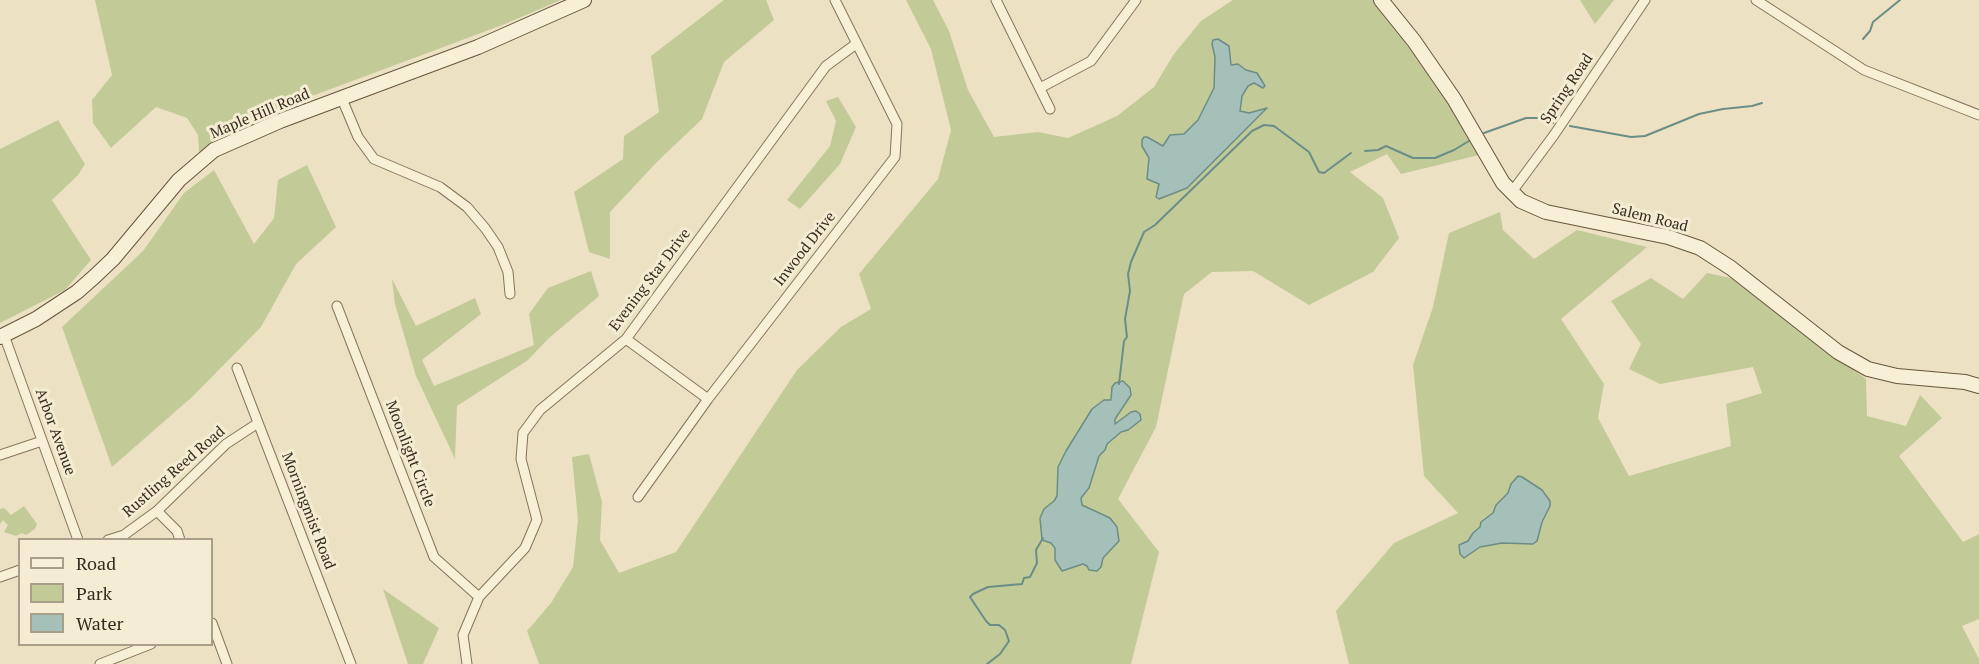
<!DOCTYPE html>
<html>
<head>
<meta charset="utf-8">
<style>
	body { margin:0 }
	#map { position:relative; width:1979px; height:664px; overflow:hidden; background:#ece2c3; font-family:"PT Serif",serif }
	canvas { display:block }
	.legend { position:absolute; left:18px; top:538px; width:195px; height:108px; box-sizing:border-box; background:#f4ecd3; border:2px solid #a89f8b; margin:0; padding:8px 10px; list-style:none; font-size:18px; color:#362b1e }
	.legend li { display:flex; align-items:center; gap:12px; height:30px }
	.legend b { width:30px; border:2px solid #a89f8b }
</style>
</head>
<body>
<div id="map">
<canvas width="1979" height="664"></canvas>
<ul class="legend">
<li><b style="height:8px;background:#f7efd6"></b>Road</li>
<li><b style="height:16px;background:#c2ca98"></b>Park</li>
<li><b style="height:16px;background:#a5bfb9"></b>Water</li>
</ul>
</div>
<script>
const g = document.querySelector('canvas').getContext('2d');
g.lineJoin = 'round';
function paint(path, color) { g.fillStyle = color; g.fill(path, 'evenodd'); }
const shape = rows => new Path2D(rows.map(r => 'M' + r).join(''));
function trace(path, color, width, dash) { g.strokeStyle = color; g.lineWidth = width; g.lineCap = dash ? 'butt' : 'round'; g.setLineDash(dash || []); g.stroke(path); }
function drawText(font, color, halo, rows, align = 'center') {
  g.font = font + ' "PT Serif",serif'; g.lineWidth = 6; g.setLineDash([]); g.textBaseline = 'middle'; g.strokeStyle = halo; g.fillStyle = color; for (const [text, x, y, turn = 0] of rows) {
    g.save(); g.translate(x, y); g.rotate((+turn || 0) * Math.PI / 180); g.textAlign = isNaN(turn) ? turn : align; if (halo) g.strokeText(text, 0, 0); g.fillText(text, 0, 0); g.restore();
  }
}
paint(shape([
	[95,0,561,0,505,24,296,102,199,153,198,135,187,118,156,107,111,148,93,123,92,100,112,75],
	[724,0,766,0,774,20,724,62,702,119,657,162,610,212,610,259,589,252,574,192,623,159,624,136,659,112,651,56],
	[906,0,933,0,949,31,968,90,994,137,1038,132,1068,138,1117,116,1154,87,1174,54,1201,21,1233,0,1374,0,1442,92,1479,155,1401,174,1387,154,1350,172,1383,198,1399,238,1373,272,1309,305,1253,271,1212,272,1184,294,1156,427,1118,499,1159,552,1131,664,539,664,527,631,551,603,573,567,578,520,572,457,589,454,602,502,600,540,619,573,676,552,797,370,841,327,871,309,859,274,938,179,951,130,931,49],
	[1580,0,1614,0,1595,24],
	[838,97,856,127,840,164,800,209,787,200,830,146,836,121,826,101],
	[58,120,85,164,78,175,52,200,91,260,65,290,0,323,0,149],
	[307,165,336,227,296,264,261,327,192,397,112,467,62,327,143,251,184,193,214,170,254,244,274,218,278,180],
	[1500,212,1503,230,1534,259,1577,230,1647,247,1561,319,1604,384,1598,418,1629,476,1731,446,1726,404,1762,393,1753,367,1660,384,1629,369,1641,344,1611,301,1651,278,1683,299,1707,273,1731,278,1866,379,1867,416,1906,426,1920,395,1942,418,1899,456,1963,542,1979,534,1979,619,1962,626,1979,659,1979,664,1349,664,1336,611,1394,543,1458,513,1424,476,1413,365,1433,307,1449,233],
	[591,271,599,296,549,338,528,360,457,406,455,459,416,376,395,304,392,279,416,326,475,298,481,314,422,360,434,386,534,345,529,314,548,288],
	[24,506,37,524,35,529,26,535,22,533,16,536,4,532,8,525,3,520,0,524,0,509,4,508,11,515],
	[383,589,439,628,423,664,408,664]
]), '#c2ca98');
const water = shape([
	[1218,39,1229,46,1231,65,1238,64,1246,70,1257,73,1265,86,1263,88,1254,83,1248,86,1242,96,1240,111,1249,113,1267,108,1187,188,1159,199,1156,197,1159,184,1147,179,1149,158,1142,146,1142,140,1144,137,1147,137,1163,146,1170,135,1184,134,1198,120,1214,88,1215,57,1212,44,1213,40,1218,39],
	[1123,381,1130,388,1131,395,1115,419,1115,424,1131,412,1136,411,1140,414,1141,420,1128,430,1121,432,1107,444,1105,450,1099,456,1089,488,1081,498,1082,505,1110,518,1117,527,1119,541,1103,558,1101,567,1097,571,1089,570,1087,566,1083,564,1062,571,1055,560,1055,548,1051,543,1042,540,1040,518,1044,509,1054,501,1057,496,1058,467,1066,451,1092,409,1104,400,1111,400,1112,387,1115,383,1123,381],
	[1518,476,1522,477,1542,490,1550,501,1550,506,1542,522,1537,541,1533,544,1502,543,1480,547,1464,558,1460,554,1459,545,1468,541,1473,533,1480,527,1481,522,1493,513,1496,505,1508,493,1511,484,1518,476]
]);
paint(water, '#a5bfb9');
trace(water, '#6c8d86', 1.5);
trace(shape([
	[1863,39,1870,31,1873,22,1900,0],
	[1570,126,1631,137,1645,136,1699,114,1723,109,1752,106,1762,103],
	[1484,133,1526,118,1543,118,1553,123],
	[1365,151,1378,150,1386,146,1413,158,1435,158,1454,150,1469,141],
	[1119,384,1124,341,1127,337,1125,319,1130,291,1128,274,1131,262,1144,232,1155,225,1252,131,1264,125,1274,126,1309,152,1319,172,1324,173,1351,153],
	[987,664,1000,654,1009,641,1005,630,999,625,990,625,986,621,970,597,973,594,988,587,1022,584,1024,578,1030,577,1037,563,1036,550,1043,538]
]), '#6c8d86', 2);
const street = shape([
	[996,0,1050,109],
	[1756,0,1864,70,1979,115],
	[1040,88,1091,61,1136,0],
	[342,99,358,137,374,159,440,187,467,207,485,228,498,247,508,272,510,294],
	[1511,193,1554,135,1645,0],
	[337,306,434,557,479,597],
	[4,335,78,540],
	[626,339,708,399],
	[237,368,351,664],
	[0,455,42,441],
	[638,497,708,399,895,157,897,124,835,0],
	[157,511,177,531,180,540],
	[108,540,124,535,157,511,226,444,258,423],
	[0,577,20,570],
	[212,623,227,664],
	[100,664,151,644],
	[467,664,463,635,479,597,525,548,537,520,521,459,523,433,540,410,626,339,826,66,856,44]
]);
const secondary = shape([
	[1381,0,1414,41,1454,99,1503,183,1521,201,1546,212,1668,237,1700,248,1731,268,1838,352,1868,369,1897,376,1965,382,1979,386],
	[0,337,36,319,77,292,94,277,113,259,179,180,214,150,280,121,478,47,584,0]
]);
trace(street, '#86735b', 11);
trace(secondary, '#68543e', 16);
trace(street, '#f7efd6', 9);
trace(secondary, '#f7efd6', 14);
drawText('15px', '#362b1e', '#f4ecd3', [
	["Spring Road",1567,89,-56],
	["Maple Hill Road",260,114,-23],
	["Salem Road",1650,218,14],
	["Inwood Drive",805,249,-52],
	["Evening Star Drive",650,280,-53],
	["Arbor Avenue",55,432,70],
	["Moonlight Circle",410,454,69],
	["Rustling Reed Road",174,472,-41],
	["Morningmist Road",308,511,69]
]);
</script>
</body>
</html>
